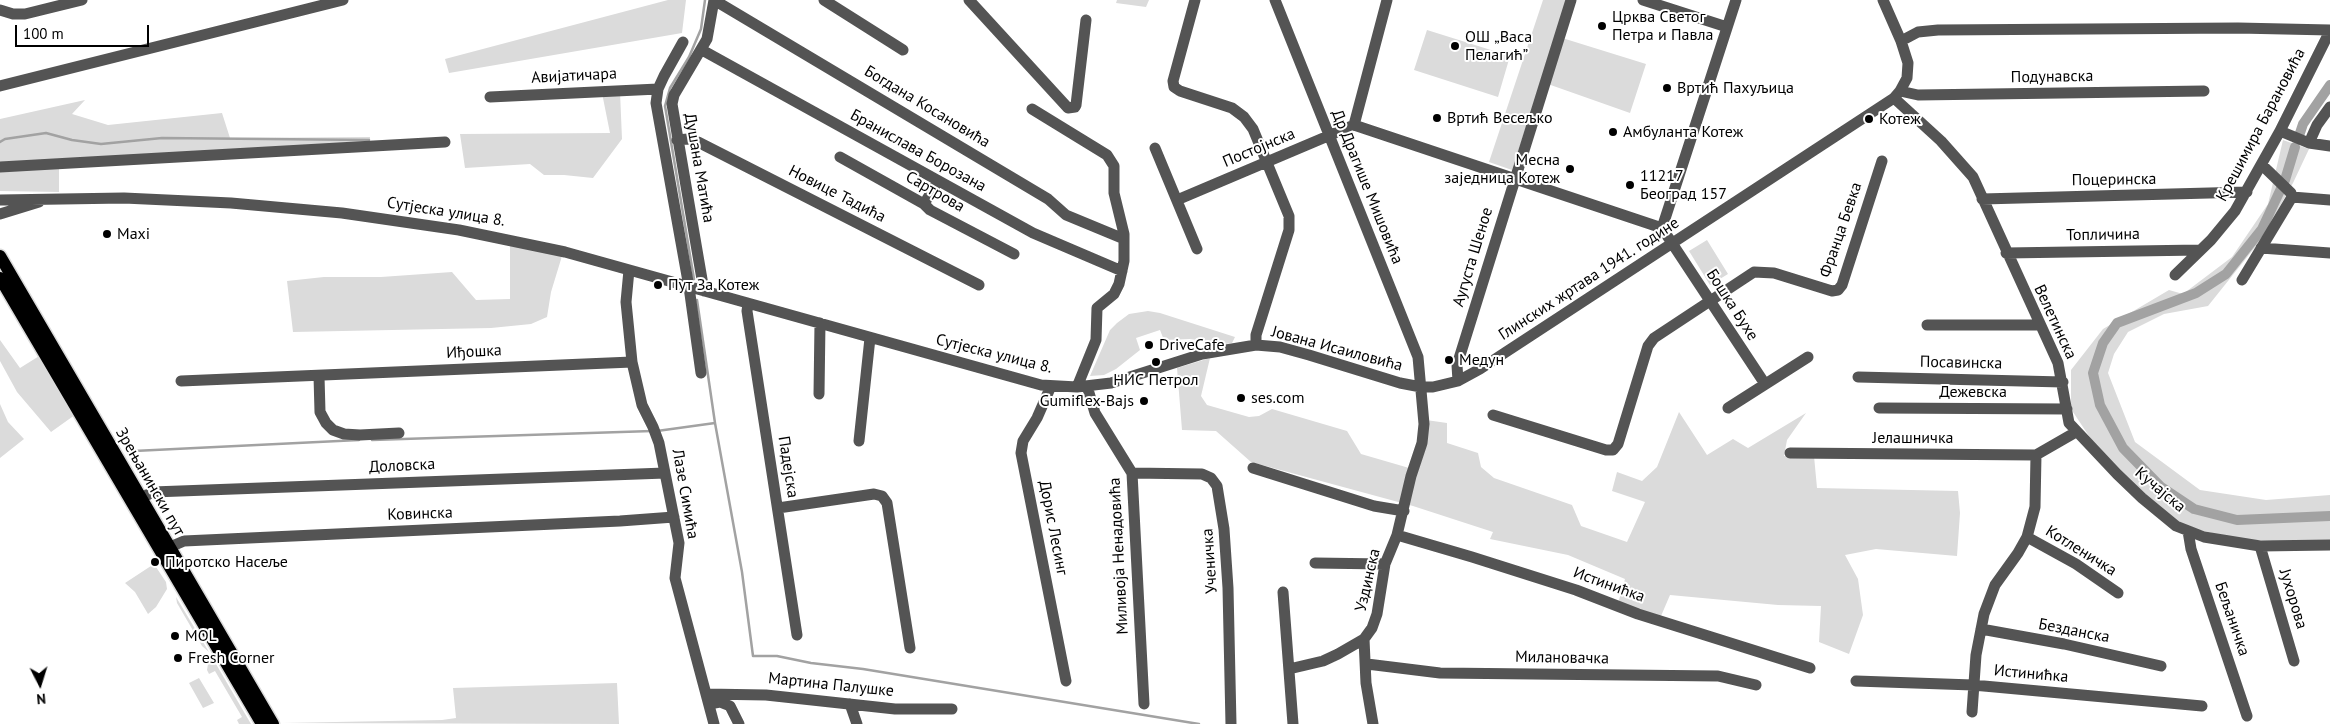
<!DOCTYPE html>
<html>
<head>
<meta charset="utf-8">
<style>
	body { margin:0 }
	#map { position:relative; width:2330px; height:724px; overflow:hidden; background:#fff; font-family:"PT Sans",sans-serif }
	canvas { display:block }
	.north { position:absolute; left:15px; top:659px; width:50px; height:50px; -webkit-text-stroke:4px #fff; paint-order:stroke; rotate:175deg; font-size:14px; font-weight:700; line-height:20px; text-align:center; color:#000 }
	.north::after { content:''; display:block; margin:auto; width:18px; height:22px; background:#000; clip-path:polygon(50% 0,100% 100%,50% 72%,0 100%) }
	.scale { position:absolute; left:15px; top:25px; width:134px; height:22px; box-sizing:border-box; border:2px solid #000; border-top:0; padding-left:6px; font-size:15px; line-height:18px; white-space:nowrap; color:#000; -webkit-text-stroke:4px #fff; paint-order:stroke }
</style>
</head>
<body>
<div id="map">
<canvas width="2330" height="724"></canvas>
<div class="north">N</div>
<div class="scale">100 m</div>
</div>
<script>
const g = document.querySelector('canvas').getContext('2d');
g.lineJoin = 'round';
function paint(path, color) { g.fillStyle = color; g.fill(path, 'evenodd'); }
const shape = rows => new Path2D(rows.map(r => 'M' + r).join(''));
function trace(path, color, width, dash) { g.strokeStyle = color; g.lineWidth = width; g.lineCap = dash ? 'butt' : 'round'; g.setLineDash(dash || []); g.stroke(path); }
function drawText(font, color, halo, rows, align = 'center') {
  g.font = font + ' "PT Sans",sans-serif'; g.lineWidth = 4; g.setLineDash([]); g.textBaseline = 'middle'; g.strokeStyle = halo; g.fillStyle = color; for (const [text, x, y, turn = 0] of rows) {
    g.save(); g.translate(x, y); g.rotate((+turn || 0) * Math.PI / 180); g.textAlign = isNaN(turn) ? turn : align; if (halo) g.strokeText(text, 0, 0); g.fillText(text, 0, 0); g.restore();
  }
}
paint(shape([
	[668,0,686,0,682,33,449,73,445,59],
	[1117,0,1149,0,1146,7,1116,3],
	[1543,0,1567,0,1512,170,1489,162],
	[1427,30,1510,56,1498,97,1414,70],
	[1559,37,1646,64,1630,113,1545,83],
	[620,92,622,139,593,178,564,175,544,175,530,164,465,168,460,134,610,133,602,93],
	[85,100,72,114,108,125,222,113,230,138,370,137,370,142,59,163,59,192,0,191,0,119],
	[2283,140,2309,149,2293,183,2260,241,2208,306,2164,314,2128,332,2114,354,2108,373,2135,442,2200,490,2266,500,2330,495,2330,542,2311,543,2237,539,2187,527,2141,497,2105,460,2071,409,2071,370,2103,329,2169,290,2183,294,2232,257,2268,204],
	[1707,240,1728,274,1710,285,1689,251],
	[510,244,562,256,551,292,547,317,531,324,491,328,293,332,287,281,324,277,381,277,452,272,476,300,510,299],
	[1148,311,1160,313,1235,337,1232,343,1225,344,1190,339,1164,340,1160,330,1136,338,1140,350,1116,369,1104,375,1090,376,1110,330,1117,323,1129,314],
	[0,340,20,368,44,353,79,412,51,432,17,392,0,361],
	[1210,358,1201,396,1207,405,1249,417,1259,416,1272,409,1347,431,1361,454,1416,470,1426,420,1447,423,1447,443,1478,453,1481,467,1494,478,1572,505,1581,526,1627,542,1645,502,1612,491,1617,472,1642,481,1657,467,1679,412,1707,455,1733,439,1748,448,1806,413,1787,440,1784,456,1814,456,1817,488,1958,491,1960,513,1957,556,1876,549,1845,555,1858,579,1863,615,1849,654,1819,642,1821,606,1778,605,1670,595,1661,616,1618,603,1625,579,1568,555,1490,539,1493,532,1413,506,1251,462,1216,431,1182,430,1177,368],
	[0,404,8,422,24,439,0,458],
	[154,564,166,582,167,589,156,607,148,614,135,592,125,583],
	[176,597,209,652,202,646,177,603],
	[211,662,216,664,251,724,239,724,237,720,242,717,215,671,209,674,207,670,208,664],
	[199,678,214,703,203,708,189,683],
	[617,683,619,724,282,723,442,720,456,718,453,688]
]), '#dbdbdb');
trace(shape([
	[0,142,5,139,46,133,72,140,101,144,162,138,369,140],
	[694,279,665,106,670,88,689,57,701,29,705,0],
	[697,300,715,423],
	[657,431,715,423,742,572,753,656,777,656,811,663,863,669,1199,724],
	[372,440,652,431],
	[134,451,359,440]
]), '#a2a2a2', 2.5);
trace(shape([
	[2300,133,2303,124,2330,85],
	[2295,147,2285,180,2262,229,2226,274,2196,293,2117,323,2103,343,2093,373,2100,405,2123,448,2161,487,2194,509,2237,520,2330,516]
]), '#a2a2a2', 10);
const major = shape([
	[0,256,273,724],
	[0,278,262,724]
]);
trace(major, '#dbdbdb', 15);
trace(shape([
	[714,0,1048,199,1066,215,1124,239],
	[824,0,903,50],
	[969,0,1068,108,1075,107,1076,105,1086,20],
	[1195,0,1173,81,1174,87,1180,91,1232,108,1244,117,1253,129,1289,216,1289,230,1256,335,1256,345],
	[1275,0,1418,357,1424,424,1422,443,1411,476,1397,535,1385,564,1377,614,1372,628,1364,639,1338,654,1323,661,1289,669],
	[1643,0,1727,27],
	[0,10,13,14,25,14,82,0],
	[1901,41,1918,32,1938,30,2238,28,2330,30],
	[683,42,664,76,658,89,656,103,689,287,701,373],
	[702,50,1033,233,1122,271],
	[0,86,343,0],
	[1900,91,1918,95,2204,91],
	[490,97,658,89],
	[1894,98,1941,141,1973,177,2058,363,2069,423,2117,474,2142,498,2176,526,2204,537,2260,546,2330,545],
	[1032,109,1107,155,1114,166,1114,193,1124,234,1124,261,1119,284,1114,294,1097,308,1096,340,1077,387],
	[1354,125,1662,228,1765,384],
	[1354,125,1387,0],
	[2280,131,2309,143,2330,146],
	[677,140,688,139,698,142,979,285],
	[2309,143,2317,125,2330,107],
	[1155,148,1197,249],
	[840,157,924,204,930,210,1014,254],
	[2262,165,2291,193,2292,197],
	[0,167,445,142],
	[2292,197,2330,200],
	[1982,199,2247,192],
	[0,200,124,198,231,203,342,213,459,230,565,252,1041,385,1077,387,1111,383,1202,354,1256,345,1280,347,1309,355,1400,383,1421,387,1433,387,1458,381,1480,369,1894,98,1900,91,1907,78,1908,63,1901,41,1883,0],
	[1177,200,1354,125],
	[924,204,938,181],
	[0,214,39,202],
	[1662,228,1736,0],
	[2261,248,2330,253],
	[2006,253,2200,250],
	[629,270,626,302,632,362,642,405,653,427,659,443,679,543,675,578,714,724],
	[2175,275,2211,240,2235,211,2280,131,2330,31],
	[2242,280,2292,197],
	[704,291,672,104,674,95,707,39,714,0],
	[748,304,747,311,797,635],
	[1927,325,2039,325],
	[319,376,320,412,326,423,333,430,344,434,360,435,399,433],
	[1858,377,2063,382],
	[181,381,632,362],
	[1458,381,1457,365,1571,0],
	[1051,386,1037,418,1023,441,1021,453,1066,681],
	[1087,386,1095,413,1132,473,1144,704],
	[819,394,820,323],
	[1728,408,1808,357],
	[1879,408,2067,409],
	[1493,415,1606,450,1613,450,1618,444,1648,346,1654,338,1754,272,1774,273,1832,291,1838,290,1842,285,1882,161],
	[859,441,870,338],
	[1790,453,2036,455],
	[1253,468,1374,506,1404,511],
	[1132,473,1202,474,1211,478,1217,486,1224,529,1228,588,1231,724],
	[141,498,153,492,665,473],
	[778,508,874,494,882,496,887,503,910,648],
	[2188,531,2191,549,2247,716],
	[1397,535,1472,557,1576,590,1638,614,1810,668],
	[2027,537,2076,564,2118,593],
	[2260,546,2294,661],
	[170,547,184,541,620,521,674,517],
	[1315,563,1385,564],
	[1283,592,1293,724],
	[1981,629,2064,644,2161,666],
	[1364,639,1366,683,1373,724],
	[1367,664,1440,673,1718,676,1756,685],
	[1856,681,1973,685,2202,706],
	[706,694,766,695,895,709,952,709],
	[709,704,720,702,730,706,739,724],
	[850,704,857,724],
	[1972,712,1976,655,1984,614,1995,585,2018,553,2027,537,2035,507,2036,455,2076,432]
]), '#545454', 11);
trace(major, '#000', 12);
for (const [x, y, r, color] of [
	[1602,26,5,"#000"],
	[1455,46,5,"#000"],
	[1667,88,5,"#000"],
	[1437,118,5,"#000"],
	[1869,119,5,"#000"],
	[1613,132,5,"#000"],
	[1570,169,5,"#000"],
	[1630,185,5,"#000"],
	[107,234,5,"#000"],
	[658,285,5,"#000"],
	[1149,345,5,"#000"],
	[1449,360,5,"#000"],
	[1156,362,5,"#000"],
	[1241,398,5,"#000"],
	[1144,401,5,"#000"],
	[155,562,5,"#000"],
	[175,636,5,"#000"],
	[178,658,5,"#000"]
]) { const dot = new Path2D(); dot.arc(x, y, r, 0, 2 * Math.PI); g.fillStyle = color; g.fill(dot); trace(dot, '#fff', 2); }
drawText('16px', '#000', '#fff', [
	["Црква Светог",1612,17],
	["Петра и Павла",1612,35],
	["ОШ „Васа",1465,37],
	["Пелагић”",1465,55],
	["Вртић Пахуљица",1677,88],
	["Вртић Весељко",1447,118],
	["Котеж",1879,119],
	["Амбуланта Котеж",1623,132],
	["Месна",1560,160,"right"],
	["заједница Котеж",1560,178,"right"],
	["11217",1640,176],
	["Београд 157",1640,194],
	["Maxi",117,234],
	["Пут За Котеж",668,285],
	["DriveCafe",1159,345],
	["Медун",1459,360],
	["НИС Петрол",1156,380,"center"],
	["ses.com",1251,398],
	["Gumiflex-Bajs",1134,401,"right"],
	["Пиротско Насеље",165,562],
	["MOL",185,636],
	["Fresh Corner",188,658]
], 'left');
drawText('16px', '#000', '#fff', [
	["Авијатичара",574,76,-3],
	["Подунавска",2052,77,-1],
	["Богдана Косановића",927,107,31],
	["Крешимира Барановића",2261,125,-62],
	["Постојнска",1259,148,-23],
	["Бранислава Борозана",918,151,29],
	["Душана Матића",699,168,80],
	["Поцеринска",2114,180,-1],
	["Др Драгише Мишовића",1367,187,68],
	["Сартрова",935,192,30],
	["Новице Тадића",837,194,27],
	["Сутјеска улица 8.",446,212,9],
	["Франца Бевка",1841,230,-71],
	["Топличина",2103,235,-1],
	["Аугуста Шеное",1473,257,-73],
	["Глинских жртава 1941. године",1589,279,-33],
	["Бошка Бухе",1732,305,57],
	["Велетинска",2055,322,65],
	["Јована Исаиловића",1337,349,15],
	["Иђошка",474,352,-3],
	["Сутјеска улица 8.",994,354,14],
	["Посавинска",1961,363,1],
	["Дежевска",1973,392],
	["Јелашничка",1913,438],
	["Доловска",402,466,-3],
	["Падејска",788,467,81],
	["Зрењанински пут",150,482,60],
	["Кучајска",2160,490,40],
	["Лазе Симића",685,494,80],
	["Ковинска",420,514,-2],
	["Дорис Лесинг",1053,528,79],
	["Котленичка",2081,551,32],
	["Миливоја Ненадовића",1119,556,-93],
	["Ученичка",1210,561,-94],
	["Уздинска",1368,580,-77],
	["Истинићка",1609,585,20],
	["Јухорова",2293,599,73],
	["Бељаничка",2232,619,71],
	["Безданска",2074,631,11],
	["Милановачка",1562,658,1],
	["Истинићка",2031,674,5],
	["Мартина Палушке",831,685,6]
]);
</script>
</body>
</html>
